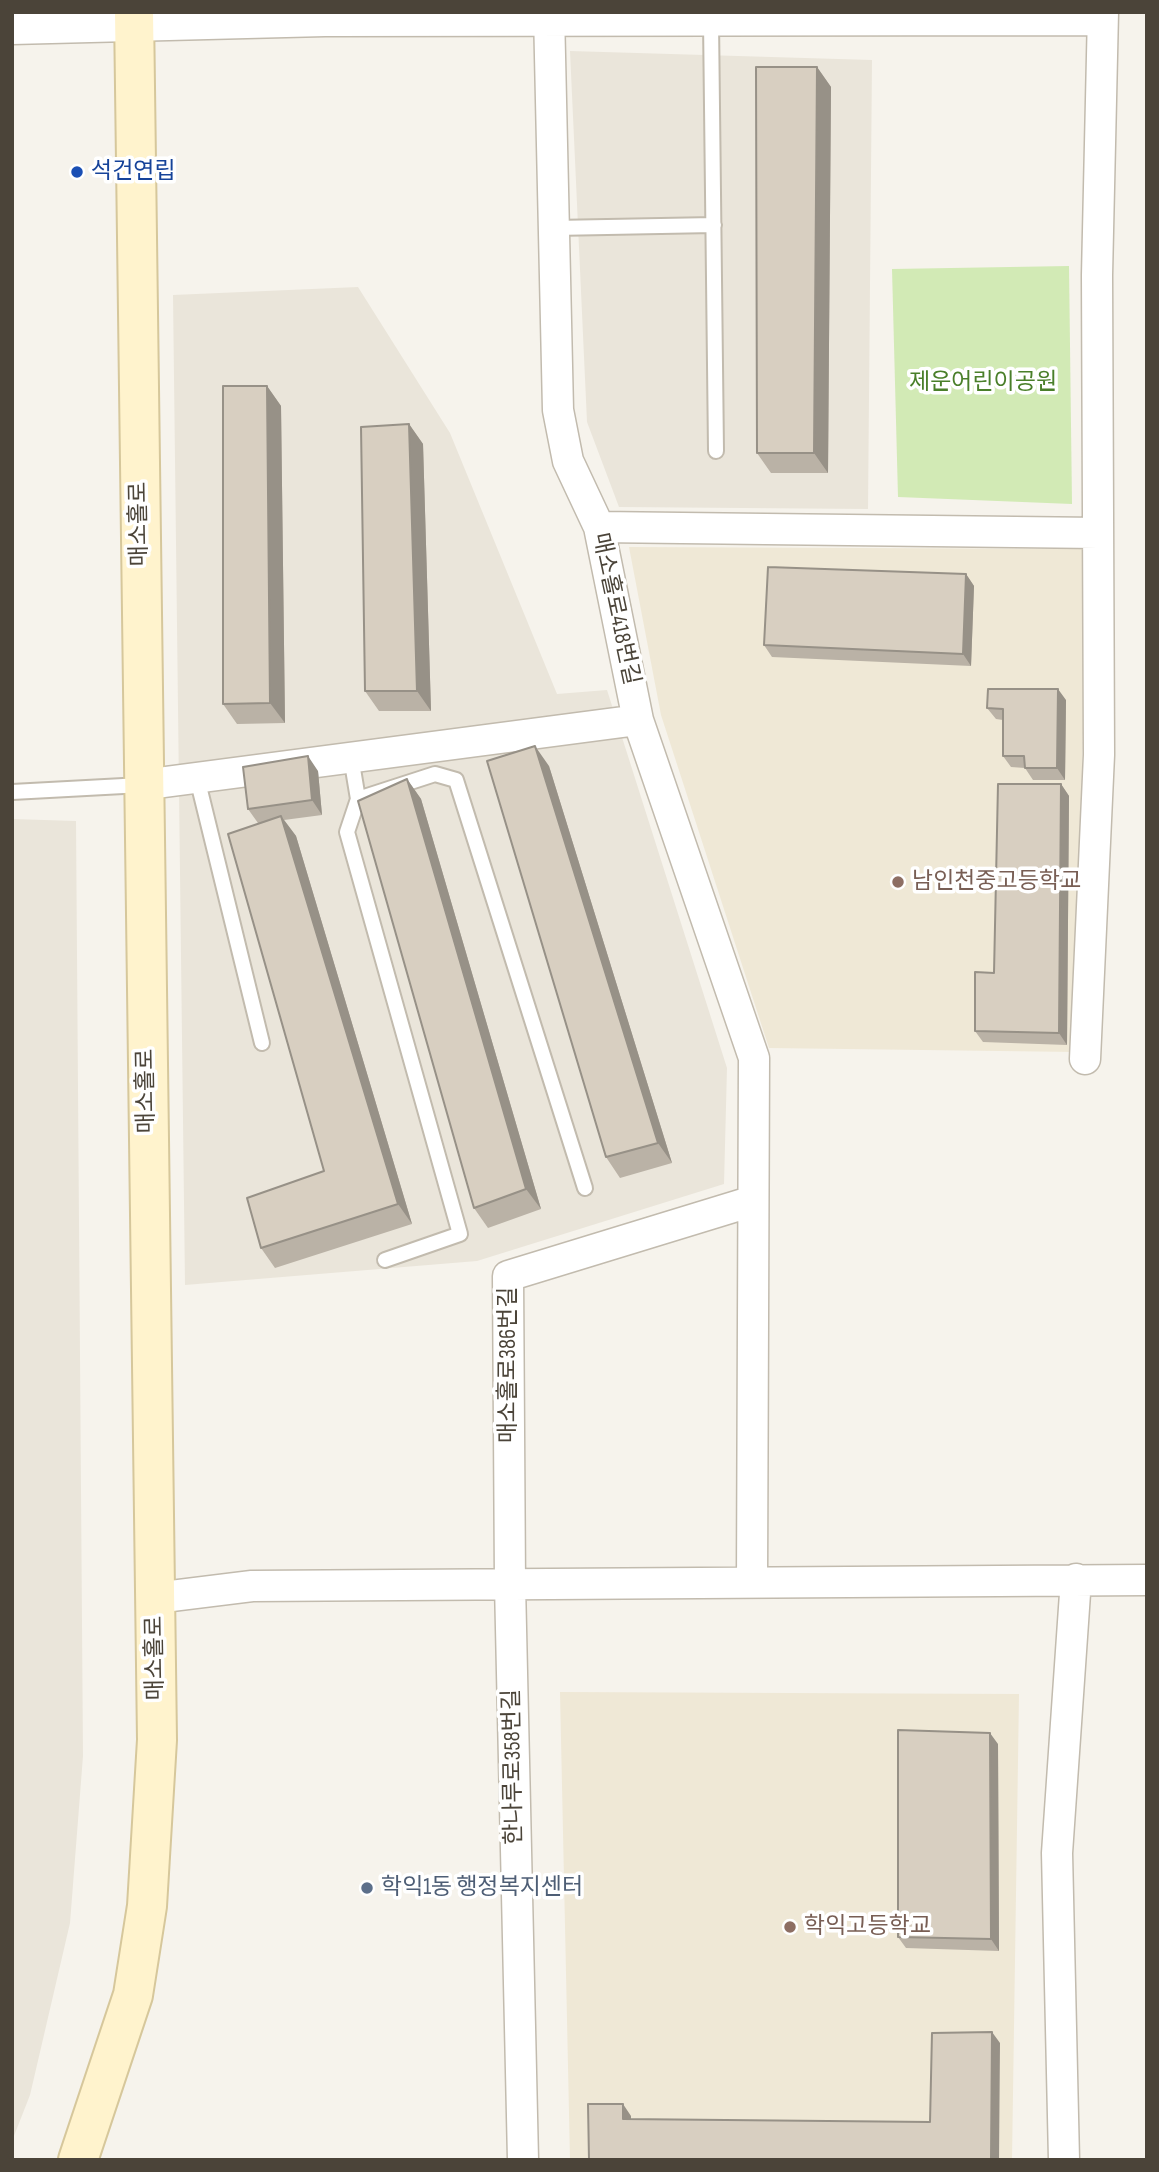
<!DOCTYPE html>
<html>
<head>
<meta charset="utf-8">
<style>
	body { margin:0 }
	#map { position:relative; width:1159px; height:2172px; overflow:hidden; background:#f6f3ec; font-family:"Sofia Sans Condensed",sans-serif }
	canvas { display:block }
	.frame { position:absolute; inset:0; border:14px solid #4b4439; pointer-events:none }
</style>
</head>
<body>
<div id="map">
<canvas width="1159" height="2172"></canvas>
<div class="frame"></div>
</div>
<script>
const g = document.querySelector('canvas').getContext('2d');
g.lineJoin = 'round';
function paint(path, color) { g.fillStyle = color; g.fill(path, 'evenodd'); }
const shape = rows => new Path2D(rows.map(r => 'M' + r).join(''));
function trace(path, color, width, dash) { g.strokeStyle = color; g.lineWidth = width; g.lineCap = dash ? 'butt' : 'round'; g.setLineDash(dash || []); g.stroke(path); }
function drawText(font, color, halo, rows, align = 'center') {
  g.font = font + ' "Sofia Sans Condensed","Noto Sans KR",sans-serif'; g.lineWidth = 7; g.setLineDash([]); g.textBaseline = 'middle'; g.strokeStyle = halo; g.fillStyle = color; for (const [text, x, y, turn = 0] of rows) {
    g.save(); g.translate(x, y); g.rotate((+turn || 0) * Math.PI / 180); g.textAlign = isNaN(turn) ? turn : align; if (halo) g.strokeText(text, 0, 0); g.fillText(text, 0, 0); g.restore();
  }
}
paint(shape([
	[570,51,872,60,868,509,619,507,587,422],
	[358,287,450,433,557,694,607,690,727,1068,724,1184,477,1261,185,1285,173,295],
	[12,819,76,821,83,1756,70,1923,30,2095,12,2141]
]), '#eae5da');
paint(shape([
	[629,547,1087,549,1076,1052,769,1048,661,715],
	[560,1692,1019,1694,1012,2160,570,2160]
]), '#efe8d6');
paint(shape([
	[1069,266,1072,504,898,497,892,269]
]), '#d2eab5');
const lane = shape([
	[711,21,716,451],
	[554,228,714,225],
	[351,757,358,799,347,832,460,1234,385,1260],
	[197,778,262,1043],
	[12,792,142,785],
	[358,799,435,774,456,780,585,1188]
]);
const street = shape([
	[549,12,558,410,568,461,599,527,638,720,754,1058,752,1582],
	[12,29,325,21,1102,20],
	[599,527,1098,533],
	[142,785,638,720],
	[1085,1059,1099,755,1097,275,1103,12],
	[155,1598,252,1586,1147,1580],
	[523,2160,510,1584,508,1276,753,1201],
	[1064,2160,1057,1853,1076,1579]
]);
const secondary = shape([
	[78,2160,133,1995,147,1906,157,1740,134,12]
]);
trace(lane, '#c2bbae', 18);
trace(street, '#c2bbae', 33);
trace(secondary, '#d6c79b', 42);
trace(lane, '#fff', 14);
trace(street, '#fff', 30);
trace(secondary, '#fff3cd', 38);
paint(shape([
	[817,67,831,87,828,473,771,473,757,453],
	[267,386,281,406,285,723,237,724,223,704],
	[409,424,423,444,431,711,379,711,365,691],
	[966,574,974,586,971,666,772,657,764,645],
	[1066,700,1065,780,1033,780,1025,768,1011,767,1003,756,1003,720,996,719,987,708],
	[549,766,672,1163,620,1178,606,1157],
	[318,771,322,815,284,820,296,836,412,1224,275,1268,261,1248,324,1171,262,823,258,823,248,809],
	[407,779,421,799,541,1209,488,1228,474,1208],
	[1061,784,1069,796,1067,1045,983,1042,975,1031],
	[998,1744,999,1951,906,1948,898,1937]
]), '#bab2a6');
paint(shape([
	[817,67,831,87,828,473,814,453],
	[267,386,281,406,285,723,270,703],
	[409,424,423,444,431,711,417,691],
	[966,574,974,586,971,666,963,654],
	[1058,689,1066,700,1065,780,1057,768],
	[535,746,549,766,672,1163,658,1143],
	[308,756,318,771,322,815,312,800],
	[407,779,421,799,541,1209,526,1189],
	[1061,784,1069,796,1067,1045,1059,1033],
	[281,816,296,836,412,1224,398,1204],
	[990,1733,998,1744,999,1951,991,1939],
	[992,2032,1000,2043,999,2160,991,2160],
	[623,2104,631,2116,631,2130,623,2119]
]), '#979187');
const building = shape([
	[756,67,817,67,814,453,757,453,756,67],
	[223,386,267,386,270,703,223,704,223,386],
	[409,424,417,691,365,691,361,427,409,424],
	[768,567,966,574,963,654,764,645,768,567],
	[988,689,1058,689,1057,768,1025,768,1024,756,1003,756,1003,709,987,708,988,689],
	[535,746,658,1143,606,1157,487,761,535,746],
	[308,756,312,800,248,809,243,767,308,756],
	[407,779,526,1189,474,1208,358,801,407,779],
	[998,784,1061,784,1059,1033,975,1031,975,972,994,973,998,784],
	[281,816,398,1204,261,1248,247,1198,324,1171,228,834,281,816],
	[898,1730,990,1733,991,1939,898,1937,898,1730],
	[992,2032,991,2160,589,2160,588,2104,623,2104,623,2119,930,2122,932,2033,992,2032]
]);
paint(building, '#d8cfc1');
trace(building, '#979187', 2);
for (const [x, y, r, color] of [
	[77,172,7,"#1a4fb4"],
	[898,882,7,"#8d6e63"],
	[367,1888,7,"#5c6f8a"],
	[790,1927,7,"#8d6e63"]
]) { const dot = new Path2D(); dot.arc(x, y, r, 0, 2 * Math.PI); g.fillStyle = color; g.fill(dot); trace(dot, '#fff', 2.5); }
drawText('23px', '#164399', '#fff', [
	["석건연립",91,172]
], 'left');
drawText('23px', '#4a7f2a', '#fff', [
	["제운어린이공원",983,383]
]);
drawText('23px', '#4b4439', '#fff', [
	["매소홀로",140,524,-91],
	["매소홀로418번길",615,609,78],
	["매소홀로",147,1091,-91],
	["매소홀로386번길",509,1365,-90],
	["매소홀로",156,1658,-91],
	["한나루로358번길",514,1767,-91]
]);
drawText('23px', '#785e54', '#fff', [
	["남인천중고등학교",912,882],
	["학익고등학교",804,1927]
], 'left');
drawText('23px', '#4e5e75', '#fff', [
	["학익1동 행정복지센터",381,1888]
], 'left');
</script>
</body>
</html>
